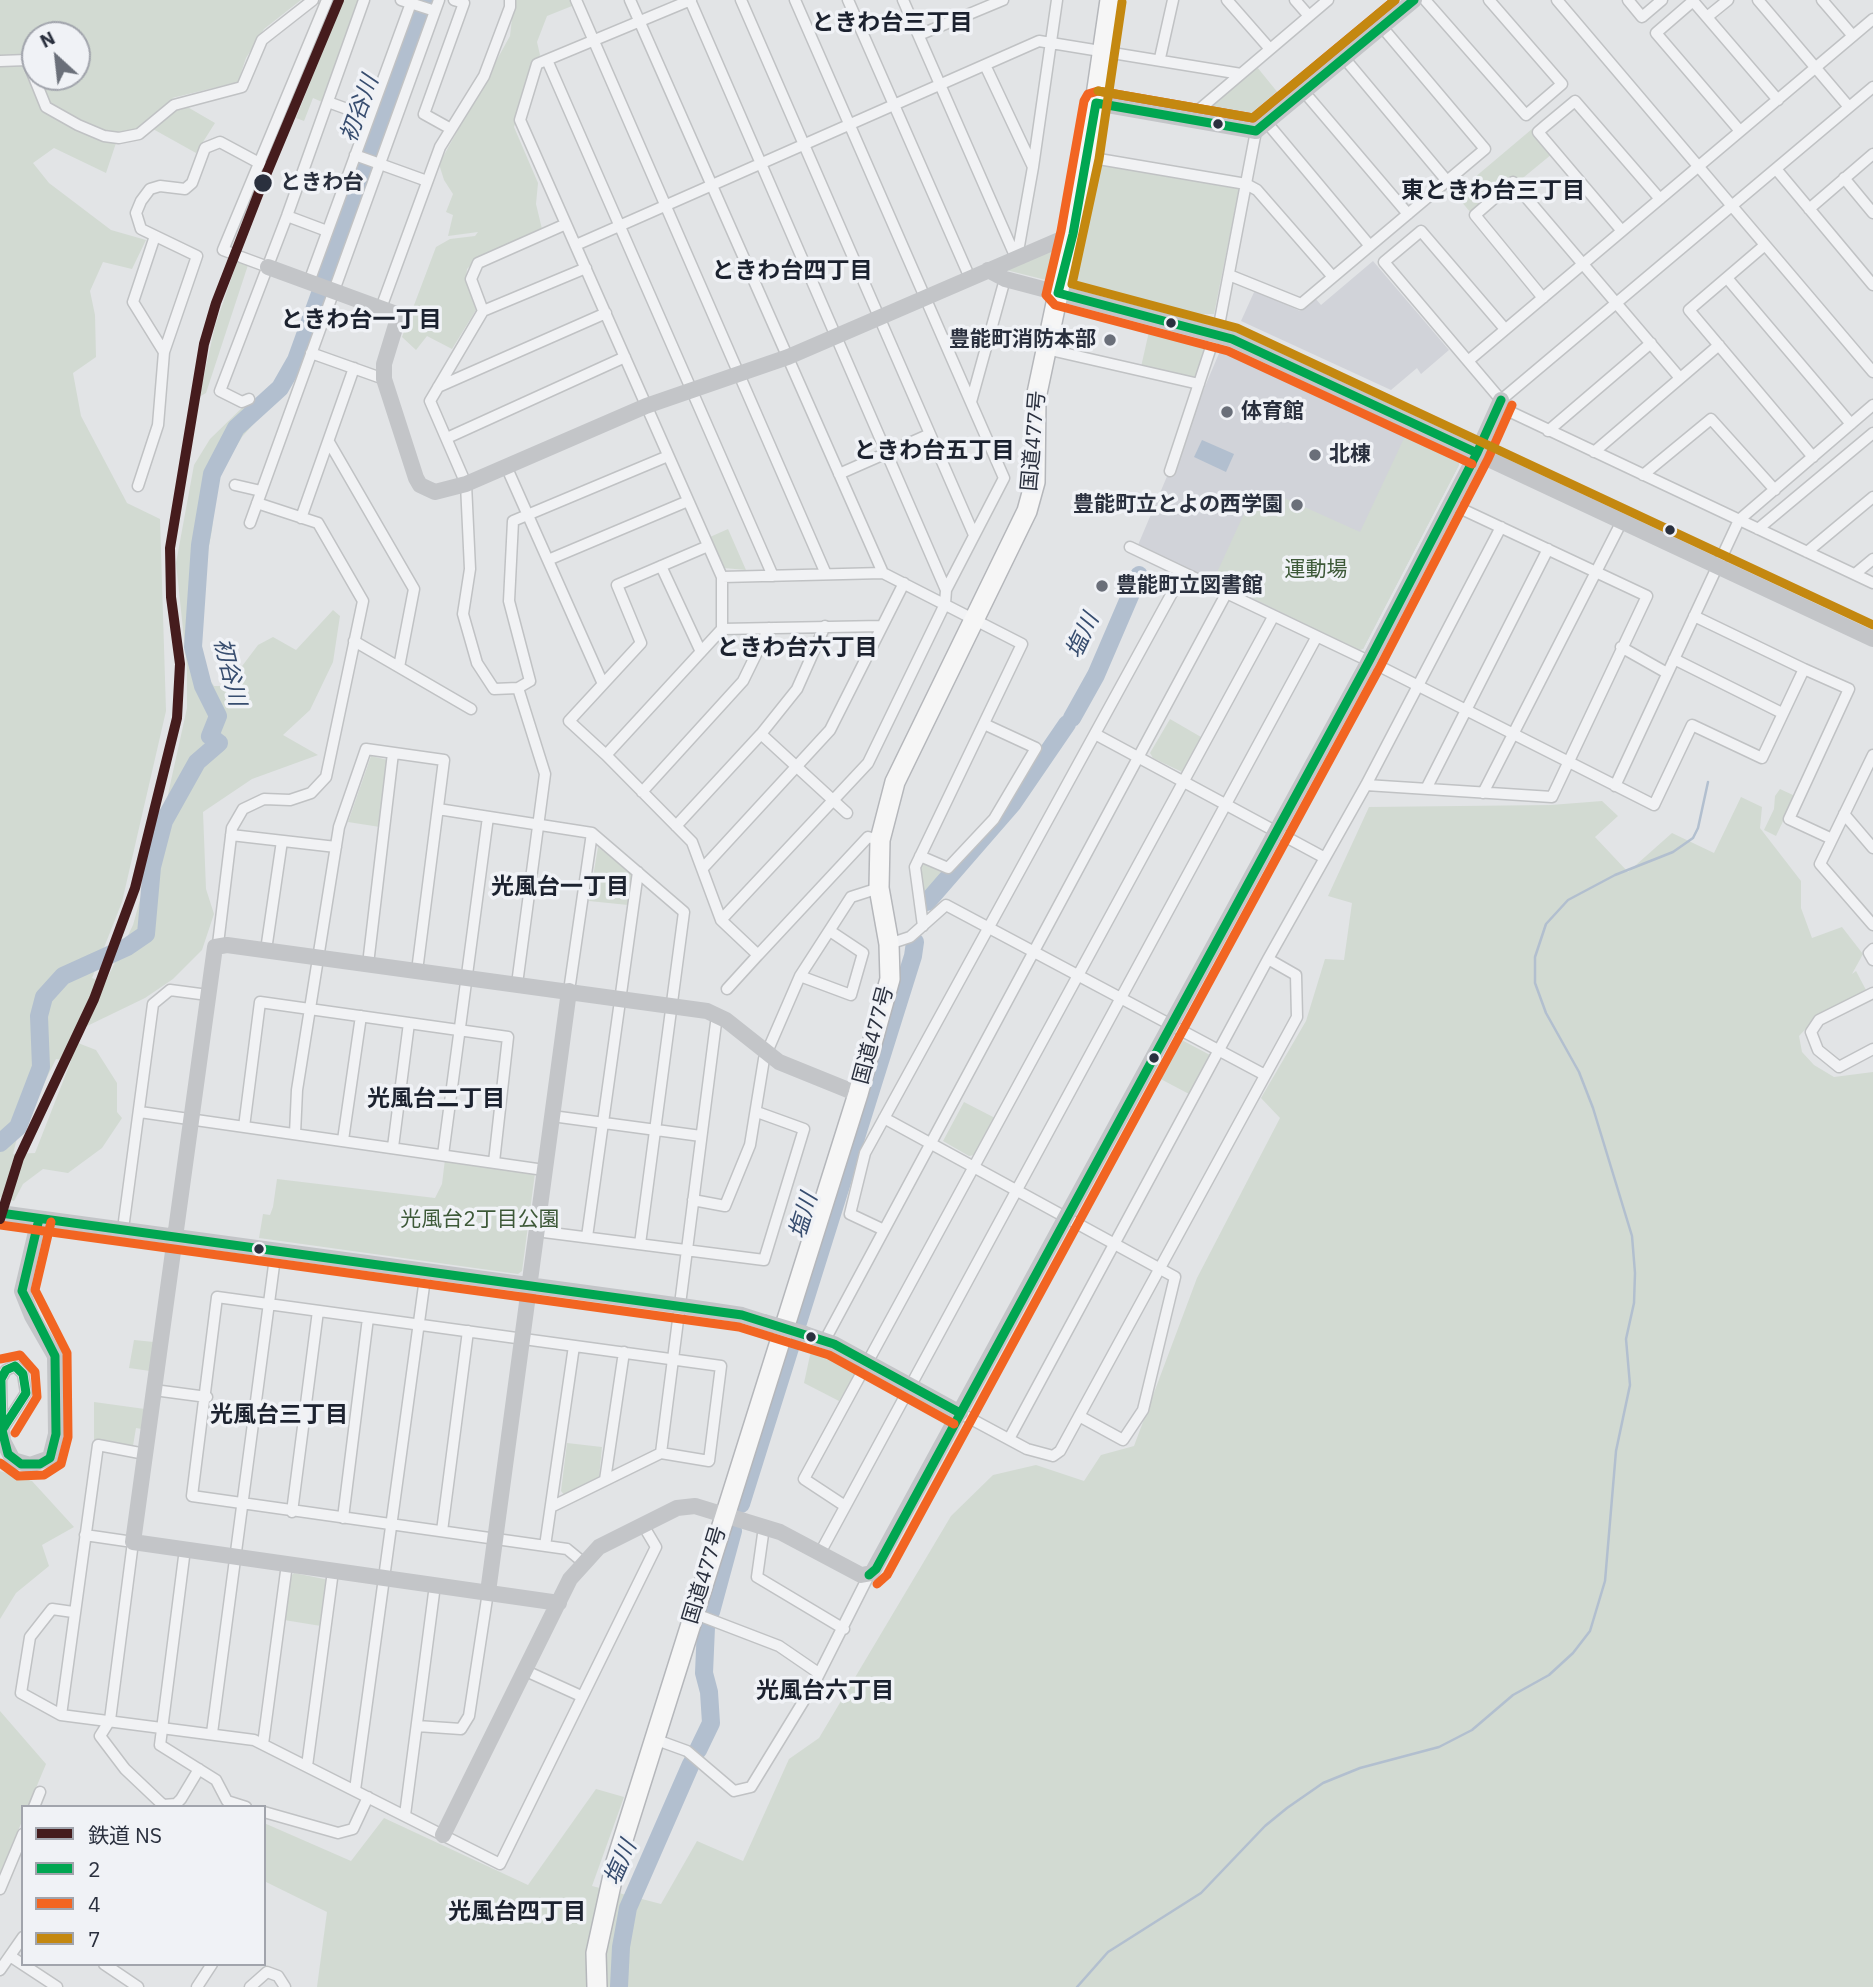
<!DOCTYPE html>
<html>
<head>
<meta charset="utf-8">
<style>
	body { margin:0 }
	#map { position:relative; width:1873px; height:1987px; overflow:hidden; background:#e2e4e6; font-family:"IBM Plex Sans","Noto Sans JP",sans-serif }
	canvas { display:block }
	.legend { position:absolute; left:21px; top:1805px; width:245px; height:161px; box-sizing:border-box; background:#f0f2f6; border:2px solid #a1a4ac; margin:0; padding:9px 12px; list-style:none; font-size:21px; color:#2a303e }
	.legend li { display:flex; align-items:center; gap:14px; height:35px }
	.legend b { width:35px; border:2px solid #a1a4ac }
	.north { position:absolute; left:21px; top:21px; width:70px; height:70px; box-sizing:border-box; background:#f0f2f6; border:2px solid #a1a4ac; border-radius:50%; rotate:333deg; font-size:19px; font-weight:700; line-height:28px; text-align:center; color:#2a303e }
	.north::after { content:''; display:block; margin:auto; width:24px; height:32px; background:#6a6f79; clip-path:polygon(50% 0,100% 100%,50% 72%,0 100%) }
</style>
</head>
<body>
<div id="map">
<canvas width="1873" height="1987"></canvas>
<ul class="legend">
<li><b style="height:9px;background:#451c1d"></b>鉄道 NS</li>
<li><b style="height:9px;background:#00a651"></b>2</li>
<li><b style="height:9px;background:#f26522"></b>4</li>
<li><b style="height:9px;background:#c48810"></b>7</li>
</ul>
<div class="north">N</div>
</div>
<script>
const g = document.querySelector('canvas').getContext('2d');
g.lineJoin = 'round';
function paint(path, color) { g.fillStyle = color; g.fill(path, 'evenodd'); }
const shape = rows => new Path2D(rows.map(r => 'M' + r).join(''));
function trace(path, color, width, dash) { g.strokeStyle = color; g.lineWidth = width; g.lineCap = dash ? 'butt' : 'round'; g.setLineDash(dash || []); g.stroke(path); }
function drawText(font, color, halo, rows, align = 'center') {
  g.font = font + ' "IBM Plex Sans","Noto Sans JP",sans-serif'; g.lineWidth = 7; g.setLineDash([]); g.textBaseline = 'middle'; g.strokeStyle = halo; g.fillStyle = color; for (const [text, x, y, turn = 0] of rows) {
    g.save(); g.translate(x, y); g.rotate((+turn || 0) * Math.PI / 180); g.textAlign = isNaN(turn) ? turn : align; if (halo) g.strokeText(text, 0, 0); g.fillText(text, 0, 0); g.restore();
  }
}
paint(shape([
	[1373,261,1449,350,1421,374,1417,368,1391,390,1241,321,1255,290,1300,311,1315,298,1321,305],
	[1224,348,1457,456,1459,465,1363,649,1358,650,1138,545,1220,351]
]), '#d1d3d9');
paint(shape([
	[0,0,301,0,264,29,246,58,238,82,172,98,215,123,196,153,153,129,119,134,106,173,54,148,33,163,49,183,111,230,146,240,132,269,103,262,90,291,95,315,96,357,73,373,81,416,127,503,160,519,166,711,122,902,92,978,105,983,133,925,163,817,187,708,187,667,176,563,194,465,210,439,249,401,266,410,242,437,223,469,215,494,212,530,198,604,197,644,203,669,214,686,227,686,258,645,273,637,296,650,333,610,340,616,333,662,310,710,283,735,318,755,252,779,203,812,206,889,214,914,202,950,173,979,145,998,85,1027,78,1043,96,1050,117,1083,117,1112,122,1118,102,1148,68,1173,43,1169,23,1184,14,1201,0,1197],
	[35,35,77,35,77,77,35,77],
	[56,1059,71,1061,35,1153,13,1154,17,1138],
	[343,0,358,0,322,102,313,98,304,121,296,118],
	[514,0,575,0,577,4,547,16,537,42,540,55,514,127,538,183,536,204,542,229,481,255,467,269,466,280,476,310,452,349,427,336,416,350,402,337,436,247,450,239,475,236,478,232,448,236,453,215,446,212,453,194,444,180,439,164,510,36],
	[1257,67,1283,99,1253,120,1206,110],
	[1532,129,1552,154,1518,182,1471,213,1455,194],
	[1097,164,1239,189,1214,314,1193,314,1163,308,1073,285],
	[1060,245,1053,279,1050,281,1006,270],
	[237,262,248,265,206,393,199,397,215,326],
	[1150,327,1163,334,1204,339,1208,346,1196,377,1190,379,1141,367],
	[1407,432,1457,456,1459,465,1363,649,1358,650,1214,579,1254,492,1271,492,1360,532],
	[728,529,746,570,724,568,710,537],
	[1170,719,1201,737,1182,772,1153,758,1150,753],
	[371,756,388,760,380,827,348,822],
	[1780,789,1795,796,1776,836,1764,830,1774,809,1775,796],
	[1741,797,1762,807,1760,828,1801,881,1801,908,1812,938,1842,927,1863,954,1852,974,1856,971,1866,990,1820,1014,1799,1036,1802,1052,1814,1065,1834,1077,1873,1072,1873,1987,317,1987,327,1912,264,1881,264,1823,351,1861,384,1818,528,1885,596,1789,624,1797,592,1886,661,1904,697,1841,743,1861,789,1759,819,1738,951,1516,993,1475,1036,1465,1084,1481,1101,1455,1134,1446,1197,1278,1280,1118,1261,1098,1306,1021,1325,959,1344,960,1352,903,1328,896,1369,807,1551,805,1602,801,1618,816,1595,837,1628,872,1672,833,1714,853],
	[598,847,633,874,628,905,589,901],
	[925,864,948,875,923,901,921,866],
	[1176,1037,1210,1055,1189,1094,1155,1076],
	[964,1102,995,1118,974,1155,969,1156,943,1141],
	[445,1159,535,1173,522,1271,518,1274,259,1238,263,1214,270,1215,273,1207,277,1179,435,1198,442,1184],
	[134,1340,154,1342,150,1371,129,1368],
	[812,1346,858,1369,839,1401,804,1383],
	[94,1402,145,1409,142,1429,136,1428,133,1446,94,1441],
	[567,1443,602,1447,599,1478,565,1496,561,1491],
	[0,1471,32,1481,74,1527,42,1545,49,1566,16,1593,0,1619],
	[294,1573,329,1580,321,1626,284,1620,291,1576],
	[0,1711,46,1764,28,1807,23,1807,23,1819,0,1873]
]), '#d2dad2');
paint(shape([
	[1202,440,1234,454,1226,472,1194,457]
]), '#b2bfcf');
trace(shape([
	[1077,1987,1108,1952,1201,1893,1265,1826,1287,1808,1323,1783,1360,1768,1439,1747,1472,1730,1513,1695,1549,1675,1573,1653,1590,1631,1605,1581,1616,1451,1630,1385,1626,1339,1634,1303,1635,1273,1632,1236,1593,1108,1579,1072,1546,1013,1535,983,1535,957,1546,924,1568,900,1615,875,1673,852,1693,838,1698,828,1708,782]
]), '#b2bfcf', 2.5);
trace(shape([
	[1072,718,1096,675,1139,575],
	[927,902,1013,803,1067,724],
	[0,1143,18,1127,41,1067,39,1016,44,997,63,976,127,947,146,934,152,867,164,821,197,762,219,743,210,736,218,716,203,686,193,647,200,545,212,474,236,428,280,388,296,360,426,0],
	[741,1504,913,956,915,942],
	[711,1612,733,1531],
	[698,1750,711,1723,709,1692,704,1673,706,1627],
	[619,1987,621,1947,628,1908,691,1764]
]), '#b2bfcf', 18);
const street = shape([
	[401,0,435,11],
	[576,0,826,574],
	[630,0,883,573],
	[690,0,946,590],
	[691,0,537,64,520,120,722,577,722,629,606,755,692,842,721,920,758,955,868,837,880,840],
	[741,0,974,535],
	[848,0,970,278],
	[903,0,1016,258],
	[1227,0,1270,49],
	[1295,0,1309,16],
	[1425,0,1526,115,1562,84,1489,0],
	[1557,0,1873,372],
	[1628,0,1642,17,1662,0],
	[1758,0,1849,107],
	[1822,0,1853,36],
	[1707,17,1728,0],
	[919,35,1003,0],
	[1160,58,1173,0],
	[1345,59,1447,181],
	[547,60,773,576],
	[0,61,27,60,46,107,78,125,104,136,119,138,139,134,174,105,242,87,262,40,313,0],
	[985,65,1033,167],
	[1305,93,1408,214],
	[328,102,369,117],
	[1188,119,1328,0],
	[1268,124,1370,246],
	[451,129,424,114,464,3,454,0],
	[1740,131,1656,33,1693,1,1778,100],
	[355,155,427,181],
	[1087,157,1246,184,1257,190,1333,277],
	[1776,169,1873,285],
	[1844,178,1873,213],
	[1809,209,1873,154],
	[287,216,327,231],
	[1622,231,1538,132,1545,126,1575,101,1660,199],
	[576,245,1039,41,1241,74],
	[1765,245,1689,310,1813,457],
	[231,253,223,250,327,0],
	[241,257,268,267],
	[1017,257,1033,167,1057,0],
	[1229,275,1301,304,1485,149,1382,27],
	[1727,278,1851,424],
	[309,282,411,3],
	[1543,298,1475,215,1513,182,1680,378],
	[381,308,440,147,484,76,510,7,510,0],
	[483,311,586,268],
	[1505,329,1421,231,1384,262,1501,400,1873,87],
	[1046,349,1199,384],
	[164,352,197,256,141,229,136,213,141,201,150,189,160,186,185,189,192,183,205,148,220,142,261,164],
	[311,353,384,379],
	[1468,361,1873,19],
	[438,387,606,313],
	[249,399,242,402,220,391,287,216,364,0],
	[971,402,1005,279],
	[1498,406,1873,583],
	[1548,431,1651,343],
	[447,438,625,357],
	[329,442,414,589,399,667],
	[1594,452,1719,345],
	[506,466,603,684],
	[1170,471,1220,320,1256,131],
	[839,474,930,434],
	[1643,475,1711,419,1775,490],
	[235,485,261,491],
	[138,486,158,425,164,352,133,302,155,236],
	[301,518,354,368],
	[250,523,439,0],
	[1758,529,1873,433],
	[1130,547,1375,664,1654,805,1692,725,1762,758,1804,669,1849,689,1789,819,1832,839],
	[1807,552,1873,497],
	[548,560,688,501],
	[661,566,701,652],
	[1855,574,1873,559],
	[722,577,883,573,1022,644,915,867,923,926],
	[1694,616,1804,669],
	[722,629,882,626],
	[354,641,471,709],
	[1621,647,1667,673],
	[1674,659,1782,713],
	[518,688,494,689,477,663,463,614,470,569,466,484,430,401,483,311,471,279,478,263,566,224],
	[761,734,797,689,825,626],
	[1095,734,1325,858],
	[606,755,569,721,641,643,617,585,708,546],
	[1873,755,1820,864,1873,925],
	[1366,785,1552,797,1647,596,1451,504],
	[1615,786,1739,520,1873,405],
	[1426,789,1548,549],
	[642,792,743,681,769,628],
	[1483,793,1622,521],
	[438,809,592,833,684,912,640,1244],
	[1844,814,1873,848],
	[676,826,761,734,847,813],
	[231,835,336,847],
	[920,856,948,868,994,819,1036,748,984,724],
	[703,868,830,730,904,583],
	[721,920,868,763,945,604,946,590,1004,478,795,0],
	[218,944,232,828,243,809,264,799,290,800,311,793,326,777,363,601,318,523,257,503],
	[889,944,910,937,946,905,1265,1075],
	[1873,949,1869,953,1873,960],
	[266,950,282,841],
	[368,964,393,753],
	[800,976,851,995,863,953,830,931],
	[517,984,545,774,518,688,530,681,509,601,513,521,668,456],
	[727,989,758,955],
	[569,991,592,833],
	[1873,993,1819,1020,1811,1032,1818,1050,1839,1067,1873,1049],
	[140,1112,544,1170],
	[552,1116,701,1136],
	[884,1118,1175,1277,1143,1410,1123,1440,1079,1416],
	[244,1127,260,1002,508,1037,494,1162],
	[295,1134,297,1090,339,827,366,749,444,760,417,971],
	[343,1140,361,1016],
	[393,1147,409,1023],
	[443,1155,488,817],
	[693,1200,725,1206,750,1145,764,1059,800,976,851,897,879,888],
	[123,1229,153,1004,170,990,208,995],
	[884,1230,850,1214,865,1153,1183,573],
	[536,1231,764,1260,804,1129,757,1112],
	[587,1237,638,872],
	[825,1340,1226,594],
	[15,1366,23,1374,26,1393,2,1430,1,1379,6,1370,15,1366],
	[154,1390,207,1397],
	[960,1413,1027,1449,1053,1456,1060,1451,1297,1017,1296,975,1268,959],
	[1009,1439,1268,959,1366,785,1501,527],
	[661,1453,717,1015],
	[605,1480,624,1352],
	[845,1506,804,1479,1273,617],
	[551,1507,661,1453,709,1461,721,1366,217,1297,192,1496,567,1549,584,1563],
	[292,1512,318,1311],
	[343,1518,368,1318],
	[764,1527,757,1577,844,1629],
	[442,1531,468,1331],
	[85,1535,133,1542,110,1720,100,1736,125,1769,163,1805,176,1804,181,1799,199,1769],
	[545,1546,574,1346],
	[185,1549,160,1745,216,1780,227,1801,246,1807],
	[820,1553,1316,638],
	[73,1612,52,1609,30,1637,21,1693,61,1715,254,1740,500,1864,656,1547,643,1525],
	[693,1613,779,1646,817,1672],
	[526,1671,581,1696],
	[61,1715,98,1445,145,1454],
	[417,1726,461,1729,469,1716,488,1592],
	[212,1733,276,1250],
	[654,1739,687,1751,734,1791,751,1787,814,1684,869,1575],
	[263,1744,287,1564],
	[307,1766,333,1571],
	[355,1790,426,1271],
	[34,1807,40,1792],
	[264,1812,338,1833,353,1829,368,1797],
	[405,1815,435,1585],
	[0,1889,23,1834],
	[10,1956,57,1987],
	[104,1964,138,1987],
	[0,1970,23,1937],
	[197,1987,212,1964],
	[250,1987,267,1972,278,1976,285,1987]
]);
const highway = shape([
	[597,1987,596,1953,616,1862,858,1094,890,979,889,944,879,888,880,840,895,782,1027,511,1035,482,1036,398,1087,157,1110,0]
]);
trace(street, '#c0c2c4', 13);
trace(highway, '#b5b7bb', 22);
trace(street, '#f1f2f4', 10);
trace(shape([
	[1096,103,1256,131,1414,0],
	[268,267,399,315,384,364,384,379,416,478,420,485,435,492,466,484,646,406,788,357,1073,234],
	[988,270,1005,279,1232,339,1873,639],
	[0,1213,682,1306,742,1315,764,1322],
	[805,1334,834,1344,960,1413],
	[2,1430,3,1441,13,1460,30,1465,50,1458,56,1434,55,1356,32,1316,22,1291,39,1219],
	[488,1592,569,991],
	[559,1603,133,1542,215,947,227,945,707,1011,726,1020,779,1062,858,1094],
	[443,1835,570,1579,599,1547,677,1508,695,1506,780,1532,861,1575,872,1573,1369,661,1477,453,1501,400]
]), '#c3c5c8', 16);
trace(highway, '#f6f6f6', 19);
trace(shape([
	[764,1322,805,1334]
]), '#c3c5c8', 16);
trace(shape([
	[1414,0,1256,131,1096,103,1073,234,1058,293,1232,339,1477,453],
	[0,1213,742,1315,834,1344,960,1413],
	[15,1366,23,1374,26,1393,2,1430,1,1379,6,1370,15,1366],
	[2,1430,8,1454,21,1464,40,1464,50,1458,56,1434,55,1356,22,1291,39,1219],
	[869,1575,876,1569,1369,661,1477,453,1501,400]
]), '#00a651', 9);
trace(shape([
	[1395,0,1253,118,1098,91,1088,94,1084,101,1061,231,1046,295,1055,305,1228,351,1472,464],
	[0,1225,739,1327,829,1355,954,1424],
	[0,1359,20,1355,35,1372,37,1397,15,1433],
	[0,1463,18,1476,44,1475,61,1464,68,1437,67,1353,35,1290,51,1222],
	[877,1584,887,1575,1380,667,1488,459,1512,405]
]), '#f26522', 9);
trace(shape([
	[1122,2,1099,159,1072,284,1237,328,1873,625],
	[1098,91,1253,118,1395,0]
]), '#c48810', 9);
trace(shape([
	[0,1219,19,1158,94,999,135,888,177,718,180,664,171,597,170,548,204,344,216,303,263,182,339,0]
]), '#451c1d', 10);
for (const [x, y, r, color] of [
	[1218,124,6,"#2a303e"],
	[263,183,10,"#2a303e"],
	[1171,323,6,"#2a303e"],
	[1110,340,7,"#6a6f79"],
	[1227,412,7,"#6a6f79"],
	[1315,455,7,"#6a6f79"],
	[1297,505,7,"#6a6f79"],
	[1670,530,6,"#2a303e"],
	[1102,586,7,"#6a6f79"],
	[1154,1058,6,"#2a303e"],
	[259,1249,6,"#2a303e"],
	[811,1337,6,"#2a303e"]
]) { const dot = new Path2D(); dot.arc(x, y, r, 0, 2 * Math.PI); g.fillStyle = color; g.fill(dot); trace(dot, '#f0f2f6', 2.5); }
drawText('bold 21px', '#2a303e', '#f0f2f6', [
	["ときわ台",280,183]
], 'left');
drawText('bold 21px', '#2a303e', '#f0f2f6', [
	["豊能町消防本部",1096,340,"right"],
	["体育館",1241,412],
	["北棟",1329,455],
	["豊能町立とよの西学園",1283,505,"right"],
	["豊能町立図書館",1116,586]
], 'left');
drawText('21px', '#2a303e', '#f0f2f6', [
	["国道477号",1034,441,-85],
	["国道477号",874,1035,-75],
	["国道477号",705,1575,-73]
]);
drawText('21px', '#3d5938', '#f0f2f6', [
	["運動場",1316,570],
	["光風台2丁目公園",480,1220]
]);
drawText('bold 23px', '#1c222f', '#f0f2f6', [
	["ときわ台三丁目",892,23],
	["東ときわ台三丁目",1493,191],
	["ときわ台四丁目",792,271],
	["ときわ台一丁目",361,320],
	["ときわ台五丁目",934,451],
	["ときわ台六丁目",797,648],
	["光風台一丁目",560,887],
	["光風台二丁目",436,1099],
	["光風台三丁目",279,1415],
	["光風台六丁目",825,1691],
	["光風台四丁目",517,1912]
]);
drawText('italic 23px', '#374d6f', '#f0f2f6', [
	["初谷川",360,109,-70],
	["塩川",1083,636,-65],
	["初谷川",229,672,76],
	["塩川",804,1216,-73],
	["塩川",621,1863,-66]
]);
</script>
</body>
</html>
